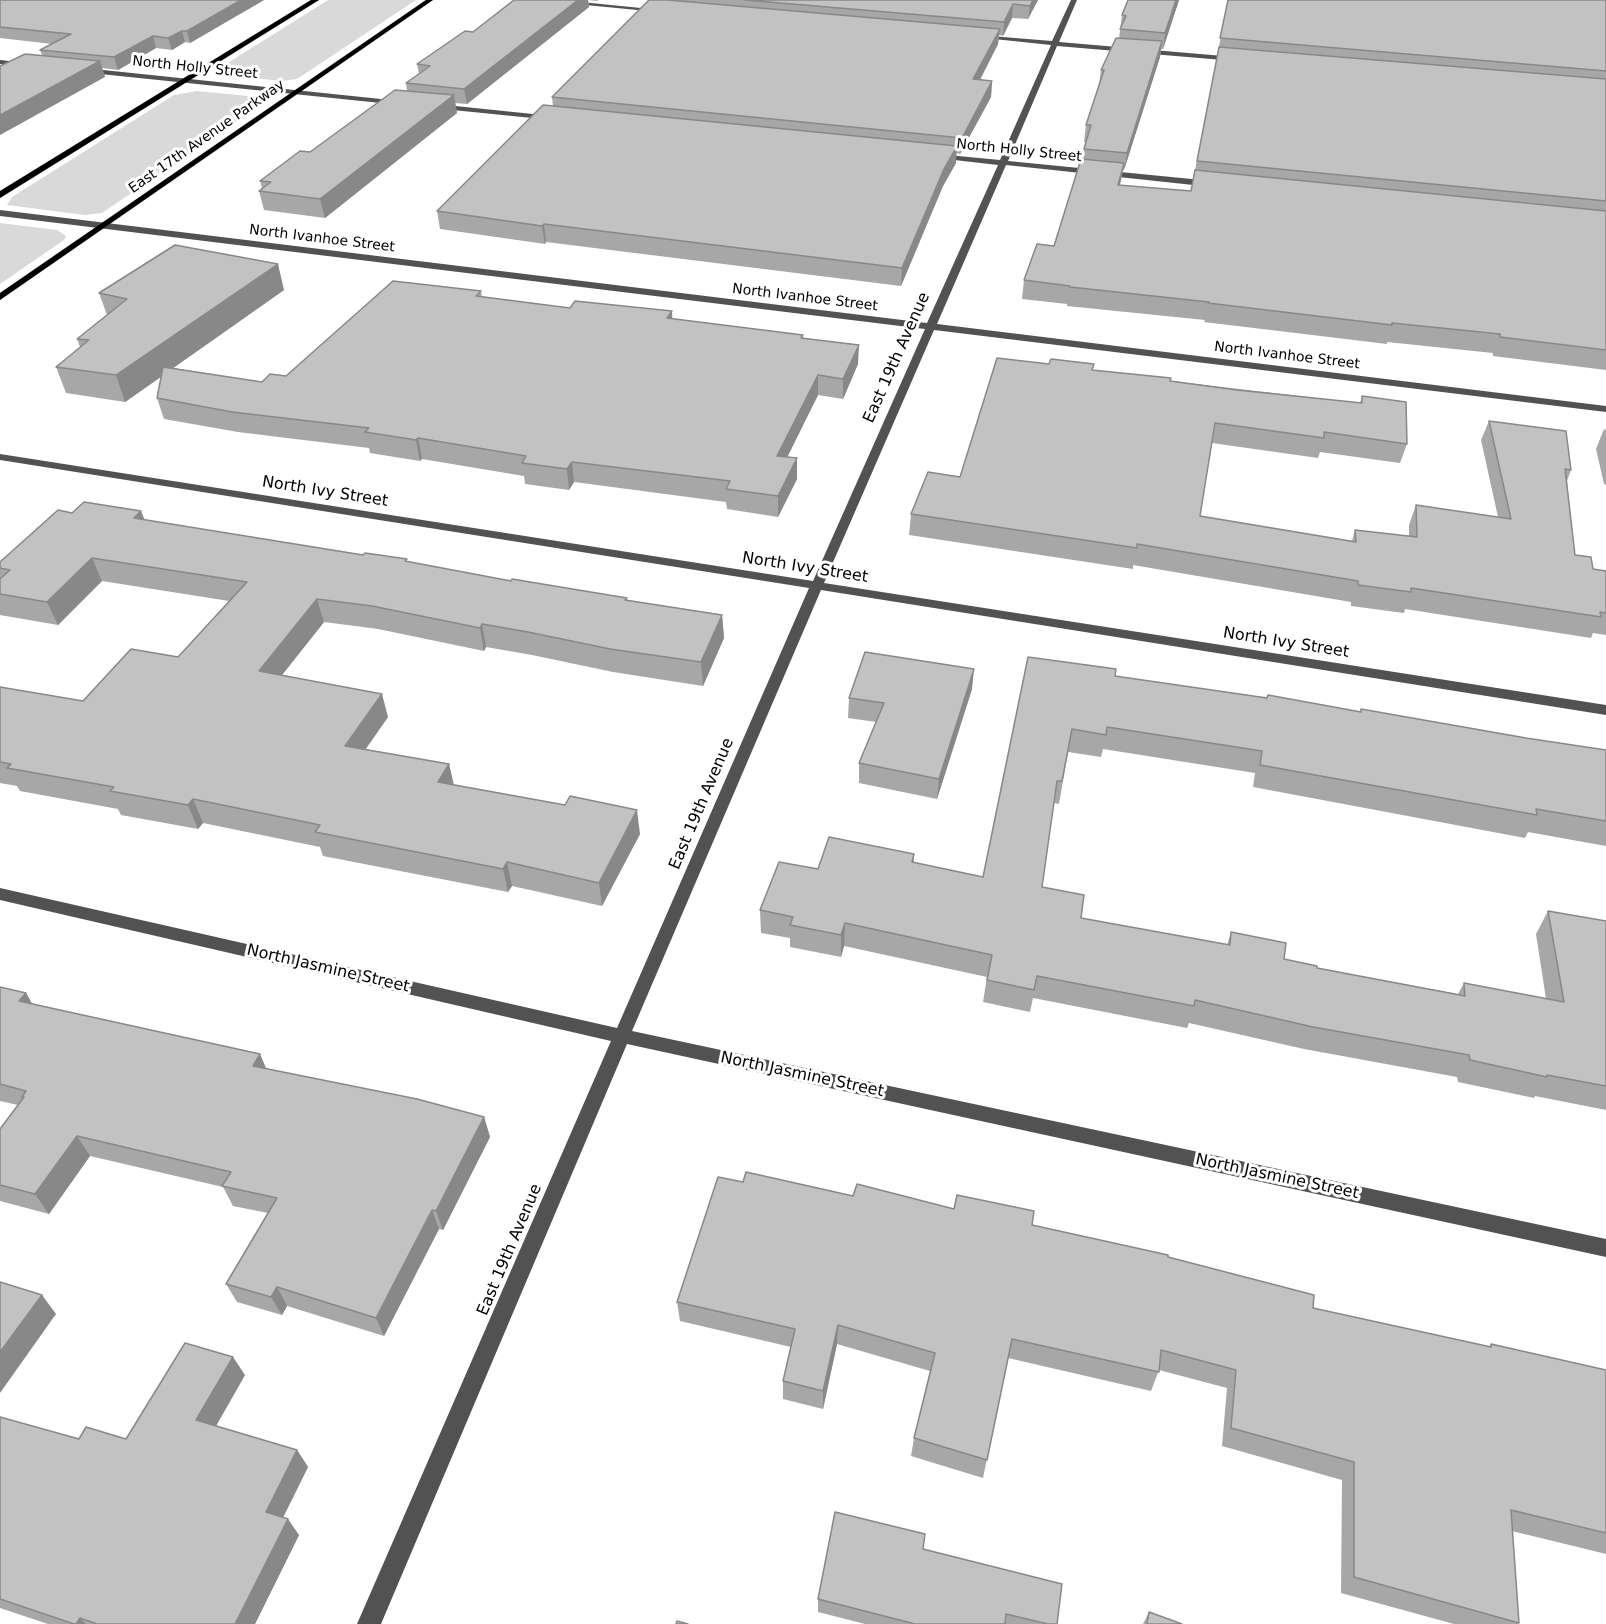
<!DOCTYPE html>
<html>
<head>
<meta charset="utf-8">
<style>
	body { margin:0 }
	canvas { display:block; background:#fff }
</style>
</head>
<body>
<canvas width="1606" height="1624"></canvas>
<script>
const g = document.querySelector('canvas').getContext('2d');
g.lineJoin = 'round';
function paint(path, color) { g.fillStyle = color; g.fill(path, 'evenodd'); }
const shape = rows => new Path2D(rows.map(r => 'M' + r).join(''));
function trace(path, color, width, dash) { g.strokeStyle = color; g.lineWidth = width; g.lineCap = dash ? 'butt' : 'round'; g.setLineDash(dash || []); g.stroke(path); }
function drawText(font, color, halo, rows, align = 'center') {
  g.font = font + ' "DejaVu Sans",sans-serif'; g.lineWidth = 6; g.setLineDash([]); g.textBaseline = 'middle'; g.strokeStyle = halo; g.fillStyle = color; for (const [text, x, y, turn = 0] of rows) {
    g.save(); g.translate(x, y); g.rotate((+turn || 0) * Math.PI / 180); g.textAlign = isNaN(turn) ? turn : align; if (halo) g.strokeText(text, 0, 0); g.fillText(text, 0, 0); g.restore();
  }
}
paint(shape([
	[328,0,416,0,297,79,282,81,216,74,215,72,218,69],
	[197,91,258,97,267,101,102,213,85,215,7,205,12,197,174,95],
	[0,223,57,230,66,236,64,240,0,284]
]), '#d9d9d9');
const major = shape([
	[311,0,319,0,0,198,0,191,311,0],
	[426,0,433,0,0,300,0,293,426,0]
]);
trace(major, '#dbdbdb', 1);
paint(shape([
	[534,0,561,0,661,10,658,12,534,0],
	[1071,0,1077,0,1059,42,1235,57,1239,59,1235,61,1057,46,1008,161,1212,181,1216,184,1212,187,1006,165,937,324,1606,406,1606,412,934,330,824,583,1606,705,1606,715,821,590,632,1031,1606,1239,1606,1257,627,1044,381,1624,357,1624,611,1041,0,900,0,888,617,1028,809,588,0,460,0,454,813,581,925,329,0,216,0,210,927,323,998,165,937,158,933,156,937,154,1000,160,1051,45,975,37,978,35,1052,41,1071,0],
	[0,60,27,63,31,65,27,67,0,64,0,60],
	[84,68,400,101,404,103,400,105,81,72,84,68],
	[436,104,552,116,556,118,552,120,433,108,432,106,436,104]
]), '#525252');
paint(major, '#000');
paint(shape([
	[0,0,264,0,190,43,185,42,172,50,156,48,118,70,102,68,105,77,42,55,40,50,52,44,0,38],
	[514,0,598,0,597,1,588,0,589,7,467,104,455,103,457,113,325,218,264,210,259,191,262,188,260,181,310,152,407,91,406,83,419,74,417,64,473,32],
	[649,0,1038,0,1028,19,1012,18,1003,36,999,35,998,44,980,80,992,81,991,97,960,154,956,153,956,163,943,186,901,286,546,242,545,244,440,229,437,211,553,106,552,97],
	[1128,0,1179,0,1163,49,1161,49,1160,57,1124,170,1123,170,1120,185,1191,191,1228,0,1606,0,1606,370,1493,356,1493,353,1387,342,1387,344,1204,322,1205,320,1067,306,1067,304,1022,299,1024,280,1054,246,1082,159,1086,142,1084,142,1086,125,1099,85,1101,70,1119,38,1122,15],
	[284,290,173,368,262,382,286,376,481,291,482,297,570,308,672,311,672,319,803,338,858,364,843,399,818,395,787,457,797,479,778,517,727,509,726,502,574,482,569,490,525,484,524,476,422,459,420,461,370,453,369,448,238,432,164,419,157,398,161,377,125,402,66,393,56,367,80,347,77,339,107,315,99,293],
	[1093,370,1170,381,1360,403,1362,396,1407,444,1400,463,1320,452,1318,458,1212,443,1200,516,1352,541,1355,530,1409,536,1409,525,1416,505,1498,517,1481,440,1489,421,1571,470,1567,481,1575,555,1593,569,1606,571,1606,635,1593,633,1591,638,1405,609,1404,613,1351,606,1351,602,1133,565,1133,569,909,535,911,514,960,477],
	[1604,429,1606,430,1606,485,1604,484,1596,449],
	[72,513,145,520,408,562,511,581,627,598,627,601,722,615,724,638,703,686,613,672,532,655,486,647,484,651,378,629,324,622,282,675,388,717,365,749,449,764,454,785,640,834,602,906,512,886,508,892,323,856,320,847,203,823,198,829,121,815,118,809,20,791,17,786,0,783,0,687,83,701,178,657,229,601,102,581,58,625,0,615,0,562],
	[1028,657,1115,676,1360,712,1361,709,1526,738,1606,750,1606,846,1528,832,1525,838,1253,787,1255,773,1103,749,1101,757,1068,752,1059,804,1054,803,1042,887,1081,918,1227,945,1231,932,1284,959,1317,968,1458,994,1464,983,1546,999,1536,934,1548,911,1606,921,1606,1110,1535,1096,1534,1098,1458,1082,1457,1077,1304,1049,1189,1023,1187,1028,1033,998,1030,1012,983,1002,987,977,844,946,841,957,790,947,790,938,761,933,760,910,818,869,914,854,914,863,983,877],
	[972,689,937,799,859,783,859,763,876,722,848,718,849,698],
	[0,987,26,993,32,1004,266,1069,484,1117,490,1137,443,1230,439,1229,384,1336,287,1306,282,1315,237,1302,226,1284,268,1213,233,1206,223,1187,90,1156,49,1214,0,1201,0,1129,18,1105,0,1101],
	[743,1182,954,1209,1032,1225,1168,1257,1313,1308,1489,1347,1491,1344,1606,1370,1606,1554,1512,1531,1519,1623,1518,1624,1454,1624,1341,1593,1342,1480,1222,1446,1227,1388,1159,1370,1151,1391,1008,1358,983,1478,911,1456,914,1438,930,1371,837,1344,823,1409,783,1399,783,1381,791,1347,680,1321,677,1302],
	[245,1375,216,1426,297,1450,308,1467,283,1518,299,1535,255,1624,48,1624,0,1608,0,1417,79,1439,126,1439],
	[923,1549,1057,1624,865,1624,818,1612,818,1599],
	[1149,1612,1182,1624,1143,1624]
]), '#a7a7a7');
paint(shape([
	[241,0,264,0,190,43,187,31],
	[578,0,588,0,589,7,467,104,464,89],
	[1033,0,1038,0,1028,19,1030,6],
	[1176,0,1179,0,1163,49,1165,33],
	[1013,4,1012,18,1003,36,1004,22],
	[1000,29,998,44,972,95,973,79],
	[182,31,185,42,172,50,168,38],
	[153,36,156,48,118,70,114,57],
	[1162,41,1160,57,1124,170,1127,153],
	[100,61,105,77,0,135,0,115],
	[992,81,991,97,960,154,962,138],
	[454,95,457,113,325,218,320,199],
	[957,146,956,163,943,186,901,286,902,268,944,169],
	[1124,163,1121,180,1115,202,1118,185],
	[544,224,546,242,545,244,542,226],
	[278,264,284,290,125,402,116,375],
	[672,311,673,331,667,318],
	[859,345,858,364,843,399,843,379],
	[818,375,818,395,778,476,777,456],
	[418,438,422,459,420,461,416,440],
	[797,458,797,479,778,517,778,496],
	[572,462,574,482,569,490,567,469],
	[141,511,150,533,134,518],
	[92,558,102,581,58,625,47,602],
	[317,599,324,622,267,694,259,671],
	[722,615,724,638,703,686,701,662],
	[482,624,486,647,484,651,480,628],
	[974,669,972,689,937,799,939,779],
	[382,694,388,717,352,769,345,746],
	[449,764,454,787,438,782],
	[193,799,203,823,198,829,188,805],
	[637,810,640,834,602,906,599,883],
	[507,862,512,886,508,892,503,869],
	[845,923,844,946,841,957,841,935],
	[26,993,38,1014,19,1001],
	[260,1054,269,1075,253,1066],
	[484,1117,490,1137,443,1230,436,1211],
	[77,1136,90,1156,49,1214,35,1194],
	[432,1210,439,1229,384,1336,376,1318],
	[277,1287,287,1306,282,1315,271,1297],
	[42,1295,56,1314,0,1393,0,1352],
	[838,1325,837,1344,823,1409,823,1391],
	[233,1357,245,1375,209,1438,196,1420],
	[297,1450,308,1467,277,1529,266,1512],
	[288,1519,299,1535,255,1624,235,1624],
	[80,1618,86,1624,76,1624]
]), '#888');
const building = shape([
	[0,0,241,0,187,31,182,31,168,38,153,36,114,57,40,50,71,34,0,27,0,0],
	[514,0,578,0,464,89,406,83,430,66,417,64,465,31,473,32,514,0],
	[649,0,668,0,1000,29,973,79,992,81,962,138,552,97,649,0],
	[745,0,1033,0,1030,6,1013,4,1004,22,745,0],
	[1128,0,1176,0,1165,33,1120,29,1126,16,1122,15,1128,0],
	[1228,0,1606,0,1606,71,1220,38,1228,0],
	[1116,38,1162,41,1127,153,1084,149,1091,125,1086,125,1104,70,1101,70,1116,38],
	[1219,47,1606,79,1606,201,1197,161,1219,47],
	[25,54,100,61,0,115,0,66,25,54],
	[395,90,454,95,320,199,259,191,271,182,260,181,300,151,310,152,395,90],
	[543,105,957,146,944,169,902,268,544,224,542,226,437,211,543,105],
	[1081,159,1124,163,1118,185,1191,191,1195,170,1606,211,1606,350,1500,337,1500,334,1392,323,1392,325,1208,303,1209,302,1070,287,1070,286,1024,280,1037,244,1054,246,1081,159],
	[175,245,278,264,116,375,56,367,89,340,77,339,127,299,99,293,175,245],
	[393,281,481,291,476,296,570,308,575,301,672,311,667,318,803,335,801,338,859,345,843,379,818,375,777,456,797,458,778,496,726,489,730,481,572,462,567,469,522,463,526,456,418,438,416,440,365,432,369,428,232,412,157,398,163,367,262,382,270,374,286,376,393,281],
	[997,358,1049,364,1051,359,1094,364,1092,370,1171,378,1170,381,1237,390,1362,403,1362,396,1406,402,1407,444,1324,432,1324,438,1215,423,1200,516,1356,542,1355,530,1417,537,1416,505,1511,519,1489,421,1566,431,1571,470,1565,469,1575,555,1591,557,1593,569,1606,571,1606,613,1600,612,1601,617,1411,588,1411,592,1358,585,1358,581,1137,544,1137,548,911,514,928,472,960,477,997,358],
	[84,502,141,511,134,518,363,555,365,553,407,559,405,561,511,581,512,579,627,598,625,600,722,615,701,662,610,649,528,632,482,624,480,628,372,606,317,599,259,671,382,694,345,746,449,764,438,782,565,805,570,796,637,810,599,883,507,862,503,869,315,832,320,825,193,799,188,805,110,791,114,787,7,768,11,764,0,762,0,687,83,701,131,649,178,657,247,582,92,558,47,602,0,594,0,579,10,570,0,568,0,562,58,510,72,513,84,502],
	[865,652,974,669,939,779,859,763,884,703,849,698,865,652],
	[1028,657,1116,669,1115,676,1267,698,1268,695,1361,712,1361,709,1526,738,1606,750,1606,821,1536,809,1537,815,1260,765,1262,751,1107,727,1106,735,1072,729,1062,781,1057,781,1042,887,1084,895,1081,918,1230,945,1231,932,1286,943,1284,959,1317,966,1317,968,1465,996,1464,983,1564,1002,1548,911,1606,921,1606,1086,1547,1075,1547,1077,1470,1060,1469,1055,1313,1027,1195,1000,1194,1006,1037,976,1034,990,987,980,992,955,845,923,841,935,790,925,793,917,760,910,779,862,818,869,829,837,914,854,912,862,983,877,1028,657],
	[0,987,26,993,19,1001,260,1054,253,1066,417,1099,484,1117,436,1211,432,1210,376,1318,277,1287,271,1297,226,1284,277,1198,222,1186,231,1172,77,1136,35,1194,0,1185,0,1129,24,1097,22,1097,26,1091,0,1084,0,987],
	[746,1172,853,1196,857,1184,954,1209,957,1195,1034,1211,1032,1225,1168,1255,1168,1257,1314,1295,1313,1308,1491,1347,1491,1344,1606,1370,1606,1533,1511,1510,1519,1623,1354,1577,1354,1462,1231,1428,1236,1370,1161,1350,1159,1372,1012,1339,987,1460,914,1438,935,1353,838,1325,823,1391,783,1381,795,1329,677,1302,718,1177,743,1182,746,1172],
	[0,1282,42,1295,0,1352,0,1282],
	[185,1343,233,1357,196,1420,297,1450,266,1512,288,1519,235,1624,97,1624,80,1618,76,1624,74,1624,0,1599,0,1417,79,1439,86,1427,126,1439,185,1343],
	[835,1512,925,1534,923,1549,1062,1584,1057,1624,1048,1624,1006,1614,1005,1624,915,1624,818,1599,835,1512],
	[1149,1612,1182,1624,1147,1624,1149,1612],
	[677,1621,688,1624,676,1624,677,1621]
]);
paint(building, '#c2c2c2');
trace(building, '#888', 1.5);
drawText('14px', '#000', '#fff', [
	["North Holly Street",195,68,6],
	["East 17th Avenue Parkway",207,137,-35],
	["North Holly Street",1019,151,6],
	["North Ivanhoe Street",322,239,7],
	["North Ivanhoe Street",805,298,7],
	["North Ivanhoe Street",1287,356,7]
]);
drawText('16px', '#000', '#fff', [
	["East 19th Avenue",897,358,-66],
	["North Ivy Street",325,492,9],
	["North Ivy Street",805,568,9],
	["North Ivy Street",1286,643,9],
	["East 19th Avenue",702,804,-67],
	["North Jasmine Street",328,969,13],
	["North Jasmine Street",802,1075,12],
	["North Jasmine Street",1277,1177,12],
	["East 19th Avenue",510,1250,-67]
]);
</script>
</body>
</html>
